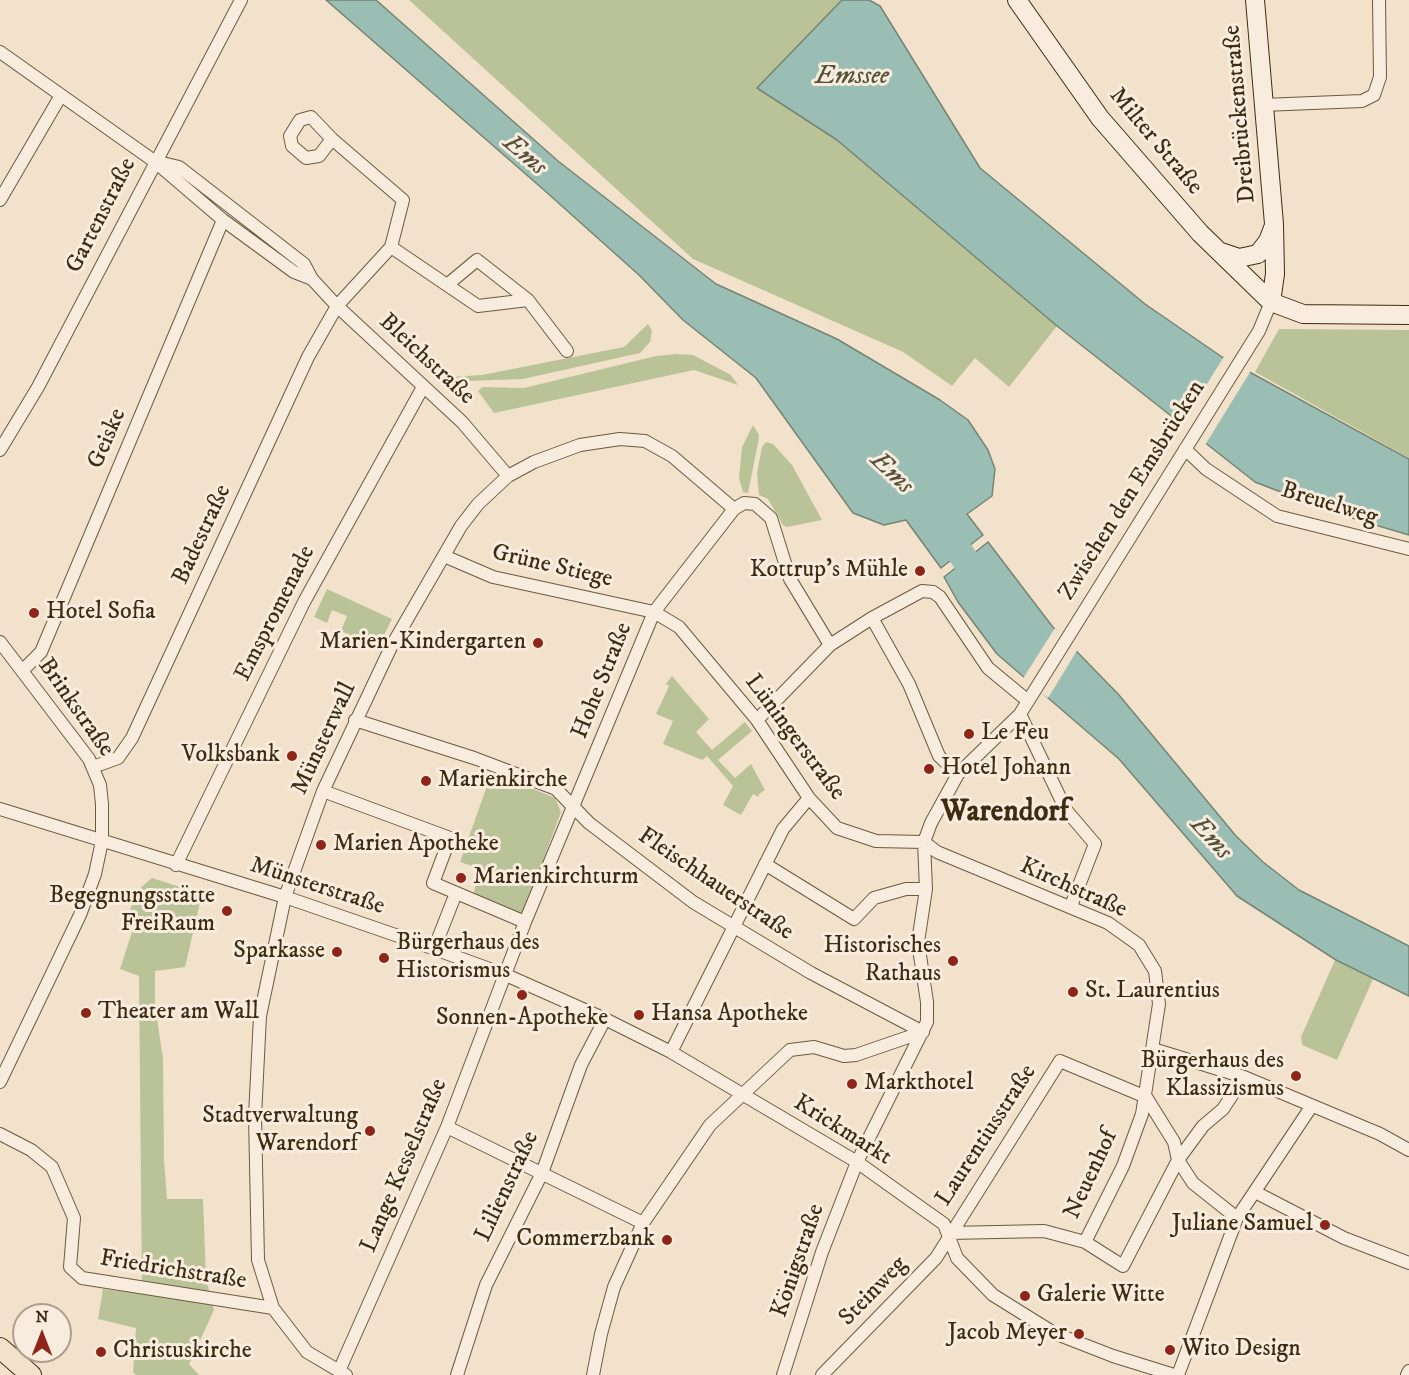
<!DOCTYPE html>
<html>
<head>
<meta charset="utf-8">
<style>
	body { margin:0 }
	#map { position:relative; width:1409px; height:1375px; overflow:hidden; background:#f2e2cb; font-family:"IM FELL DW Pica",serif }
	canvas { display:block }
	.north { position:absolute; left:12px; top:1303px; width:60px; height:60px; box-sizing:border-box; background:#f7ecdd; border:2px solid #ad9f8c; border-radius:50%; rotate:0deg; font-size:16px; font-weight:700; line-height:24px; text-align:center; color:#3e2c12 }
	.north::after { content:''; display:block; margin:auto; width:21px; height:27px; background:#8f2418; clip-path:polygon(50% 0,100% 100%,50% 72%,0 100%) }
</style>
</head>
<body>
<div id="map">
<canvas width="1409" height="1375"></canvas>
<div class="north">N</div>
</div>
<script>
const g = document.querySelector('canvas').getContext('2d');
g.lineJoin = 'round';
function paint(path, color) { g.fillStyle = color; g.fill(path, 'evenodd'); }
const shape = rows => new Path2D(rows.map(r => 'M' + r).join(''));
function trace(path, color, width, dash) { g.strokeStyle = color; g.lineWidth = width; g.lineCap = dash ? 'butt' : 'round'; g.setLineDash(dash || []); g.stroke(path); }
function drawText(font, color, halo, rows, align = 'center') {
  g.font = font + ' "IM FELL DW Pica",serif'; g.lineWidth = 6; g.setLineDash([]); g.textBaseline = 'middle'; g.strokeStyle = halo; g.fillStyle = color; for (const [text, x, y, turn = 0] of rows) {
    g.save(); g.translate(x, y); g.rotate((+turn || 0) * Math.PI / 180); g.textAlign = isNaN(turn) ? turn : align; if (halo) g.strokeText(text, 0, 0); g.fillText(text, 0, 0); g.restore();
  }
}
paint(shape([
	[409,0,842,0,757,88,837,140,1057,326,1009,387,975,358,952,386,903,352,693,259],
	[648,324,652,331,650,342,640,353,523,379,441,382,437,378,482,375,624,347],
	[1279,329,1409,330,1409,458,1255,372],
	[677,354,693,355,731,375,738,385,694,370,494,413,478,391,483,387,524,388,656,356],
	[753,425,759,435,758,443,748,493,743,492,739,478,742,447],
	[766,442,773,444,792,465,822,520,787,527,783,525,768,499,759,495,757,473,762,447],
	[327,589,392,619,378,647,341,631,347,616,332,610,327,623,314,617],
	[672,676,709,719,696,732,712,750,745,722,752,731,718,760,735,778,751,764,765,790,759,794,759,797,753,794,741,815,723,805,733,786,707,756,702,760,663,744,673,721,656,714,669,686,666,684],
	[492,772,555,798,561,812,523,914,474,894,478,868,460,862],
	[152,878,202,894,185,967,155,971,155,1005,163,1059,164,1160,167,1199,203,1199,206,1279,214,1310,189,1364,199,1375,136,1375,133,1372,136,1328,98,1319,103,1289,142,1294,139,976,120,969,137,917,129,913,137,891],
	[1335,960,1373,979,1337,1060,1302,1045,1301,1037]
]), '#bac398');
const water = shape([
	[326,0,376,0,558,161,716,284,837,339,940,400,968,420,988,450,995,469,992,496,967,514,983,535,941,568,906,520,884,525,853,513,756,378,683,320,639,275,544,190,326,0],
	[842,0,869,0,880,6,980,168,1145,304,1222,357,1409,459,1409,535,1335,513,1255,482,1057,326,837,140,757,88,842,0],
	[988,542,1052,626,1119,695,1236,836,1263,862,1299,890,1409,946,1409,996,1336,960,1237,896,1119,759,997,654,958,602,944,577,988,542]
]);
paint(water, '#9bbeb4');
trace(water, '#768473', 1.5);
paint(shape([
	[1225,355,1252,369,1205,445,1180,427],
	[1055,628,1078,649,1048,698,1022,680]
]), '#f2e2cb');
trace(shape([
	[940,522,985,590]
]), '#9bbeb4', 27);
const street = shape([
	[0,52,154,161,223,220,294,272,312,279],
	[1263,105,1362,101,1374,95,1380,77,1379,0],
	[154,161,179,167,304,264,312,279,337,306,462,422,508,476],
	[0,200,60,97],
	[391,247,447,285,477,260,528,300,567,351],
	[447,285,478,306,528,300],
	[1185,449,1206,469,1277,516,1409,549],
	[0,450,38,387,241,0],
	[444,556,493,577,654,612,679,627,757,720,809,798,837,828,876,841,924,842],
	[872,618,909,684,939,756,958,774],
	[0,642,89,759,100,785,102,804,102,841,95,874,80,915,0,1082],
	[23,670,41,652,223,220],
	[1020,714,1066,810,1095,844,1071,906],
	[355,720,474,758,556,789,589,823,693,902,811,973,923,1032],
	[757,720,830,645,872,618,922,591,933,592,940,597,988,668,1028,701],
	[93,767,118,758,132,738,308,357,337,306,391,247,403,200,332,139,311,117,300,120,290,136,292,146,306,158,319,156,332,139],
	[323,791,450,838,433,883,525,922],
	[0,809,285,897,410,940,506,975,605,1019,671,1052,857,1162,920,1207,944,1224,957,1258,993,1295,1054,1333,1113,1356,1174,1375],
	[924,842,937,852,1108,923,1139,945,1155,971,1159,1004,1142,1114,1123,1166,1085,1242,1044,1231,949,1233],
	[765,864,854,919,874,898,906,889,926,889],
	[176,865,304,602,423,387],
	[434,949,456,893],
	[1153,1049,1244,1077,1380,1134,1409,1150],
	[671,1052,783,829,809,798],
	[1146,1097,1174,1142,1178,1160,1203,1126,1223,1109,1244,1077],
	[447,1127,643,1223],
	[0,1134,31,1150,52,1167,74,1218,70,1267,82,1278,273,1308],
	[1255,1192,1344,1238,1409,1263],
	[1085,1242,1123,1266,1178,1160,1193,1183,1237,1218],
	[339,1371,447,1127,525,922,654,612,734,509,744,503,755,504,771,518,790,579,830,645],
	[346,1375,307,1352,273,1308,258,1260,255,1116,260,1016,285,897,323,791,391,647,461,526,478,504,508,476,534,462,580,445,620,439,645,441,672,456,734,509],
	[457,1375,486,1285,542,1173,581,1065,605,1019],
	[593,1375,601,1334,614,1287,643,1223,710,1125,790,1050,814,1047,844,1056,856,1055,923,1032],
	[783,1375,822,1252,857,1162,927,1022,927,1002,918,942,926,889,924,842,931,823,958,774,1020,714,1259,331,1271,302],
	[822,1375,936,1258,1060,1061,1146,1097],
	[1178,1375,1237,1218,1311,1107],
	[1407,1375,1409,1371]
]);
const secondary = shape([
	[1017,0,1100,118,1200,233,1271,302,1303,314,1409,315],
	[1255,0,1274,224,1275,274,1271,302],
	[1221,252,1239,258,1258,254,1268,241,1273,228]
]);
const primary = shape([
	[0,1348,31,1375]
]);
trace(street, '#6b5a40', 14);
trace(secondary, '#3e2c12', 20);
trace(primary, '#3e2c12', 22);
trace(street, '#f7ecdd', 12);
trace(secondary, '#f7ecdd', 18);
trace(primary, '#f2e2cb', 20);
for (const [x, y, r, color] of [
	[920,571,6,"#8f2418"],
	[34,613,6,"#8f2418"],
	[538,643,6,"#8f2418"],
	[969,734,6,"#8f2418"],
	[292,756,6,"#8f2418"],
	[929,769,6,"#8f2418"],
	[426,781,6,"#8f2418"],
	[321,845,6,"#8f2418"],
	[461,878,6,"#8f2418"],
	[227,911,6,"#8f2418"],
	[337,952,6,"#8f2418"],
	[384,958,6,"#8f2418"],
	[953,961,6,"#8f2418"],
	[1073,992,6,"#8f2418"],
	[522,995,6,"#8f2418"],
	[86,1013,6,"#8f2418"],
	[639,1015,6,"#8f2418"],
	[1296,1076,6,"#8f2418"],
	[852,1084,6,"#8f2418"],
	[370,1131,6,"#8f2418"],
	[1325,1225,6,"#8f2418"],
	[667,1240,6,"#8f2418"],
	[1025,1296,6,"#8f2418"],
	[1079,1334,6,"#8f2418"],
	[1170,1350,6,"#8f2418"],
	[101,1352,6,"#8f2418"]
]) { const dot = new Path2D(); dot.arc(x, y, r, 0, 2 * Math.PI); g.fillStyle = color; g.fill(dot); trace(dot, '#f7ecdd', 2); }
drawText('24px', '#3e2c12', '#f7ecdd', [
	["Dreibrückenstraße",1241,114,-95],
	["Milter Straße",1155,142,50],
	["Gartenstraße",102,216,-63],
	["Bleichstraße",426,360,43],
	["Geiske",108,439,-67],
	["Zwischen den Emsbrücken",1133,491,-58],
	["Breuelweg",1329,505,17],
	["Badestraße",203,535,-65],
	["Grüne Stiege",552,567,13],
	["Emspromenade",276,614,-63],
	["Hohe Straße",603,681,-68],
	["Brinkstraße",75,708,55],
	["Lüningerstraße",794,738,53],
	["Münsterwall",325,739,-65],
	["Fleischhauerstraße",715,885,34],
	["Münsterstraße",317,887,18],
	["Kirchstraße",1073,889,24],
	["Krickmarkt",842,1131,32],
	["Laurentiusstraße",987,1136,-57],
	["Lange Kesselstraße",405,1166,-67],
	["Neuenhof",1092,1175,-65],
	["Lilienstraße",508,1187,-65],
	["Königstraße",799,1261,-71],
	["Friedrichstraße",173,1271,9],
	["Steinweg",874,1292,-46]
]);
drawText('24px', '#3e2c12', '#f7ecdd', [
	["Kottrup's Mühle",908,571,"right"],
	["Hotel Sofia",46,613],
	["Marien-Kindergarten",526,643,"right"],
	["Le Feu",981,734],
	["Volksbank",280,756,"right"],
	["Hotel Johann",941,769],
	["Marienkirche",438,781],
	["Marien Apotheke",333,845],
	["Marienkirchturm",473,878],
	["Begegnungsstätte",215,897,"right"],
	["FreiRaum",215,925,"right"],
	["Bürgerhaus des",396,944],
	["Historismus",396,972],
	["Historisches",941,947,"right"],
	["Rathaus",941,975,"right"],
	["Sparkasse",325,952,"right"],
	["St. Laurentius",1085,992],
	["Theater am Wall",98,1013],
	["Hansa Apotheke",651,1015],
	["Sonnen-Apotheke",522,1019,"center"],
	["Bürgerhaus des",1284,1062,"right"],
	["Klassizismus",1284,1090,"right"],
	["Markthotel",864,1084],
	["Stadtverwaltung",358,1117,"right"],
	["Warendorf",358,1145,"right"],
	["Juliane Samuel",1313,1225,"right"],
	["Commerzbank",655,1240,"right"],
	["Galerie Witte",1037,1296],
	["Jacob Meyer",1067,1334,"right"],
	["Wito Design",1182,1350],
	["Christuskirche",113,1352]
], 'left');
drawText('italic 26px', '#55503a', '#f7ecdd', [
	["Emssee",852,78],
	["Ems",524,156,40],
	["Ems",891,474,43],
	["Ems",1210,839,47]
]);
drawText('bold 30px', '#3e2c12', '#f7ecdd', [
	["Warendorf",1005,814]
]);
</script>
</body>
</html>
